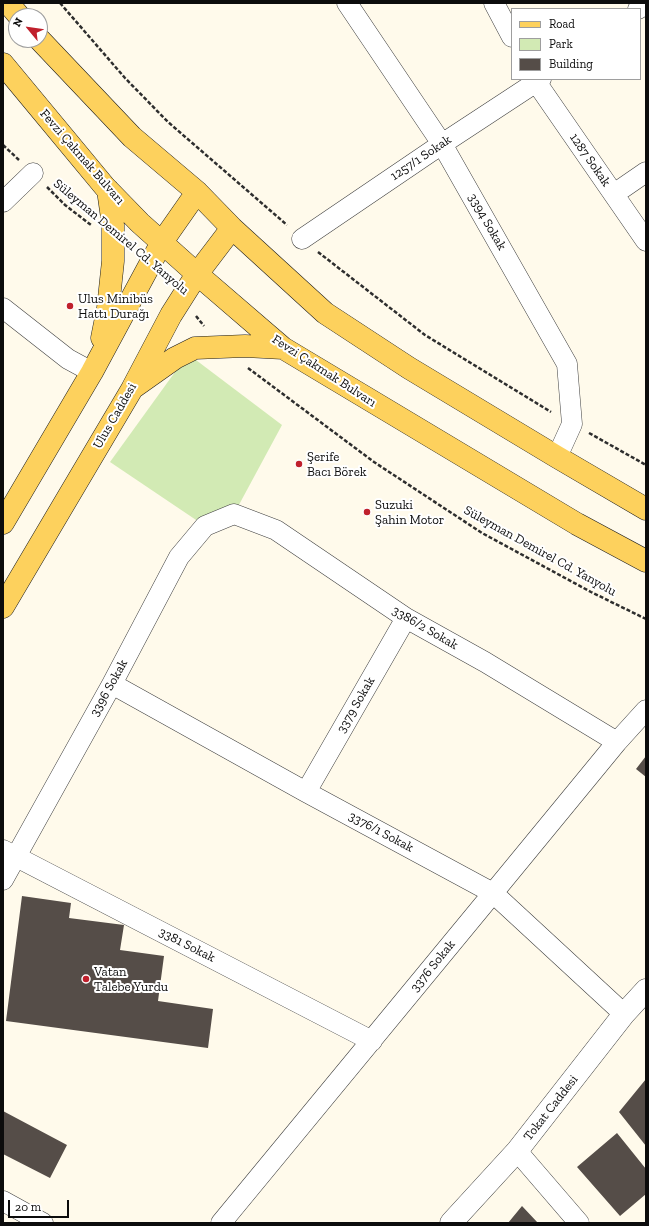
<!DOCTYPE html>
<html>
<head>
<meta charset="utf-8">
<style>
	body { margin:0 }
	#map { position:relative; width:649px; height:1226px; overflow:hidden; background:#fffaeb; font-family:"Zilla Slab",serif }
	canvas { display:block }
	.frame { position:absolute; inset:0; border:4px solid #0c0c0c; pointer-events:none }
	.legend { position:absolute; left:511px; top:8px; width:130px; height:72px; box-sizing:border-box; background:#fff; border:1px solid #9e9e9e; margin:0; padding:5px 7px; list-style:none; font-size:12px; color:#0c0c0c }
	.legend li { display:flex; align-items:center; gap:8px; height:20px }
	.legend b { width:20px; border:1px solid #9e9e9e }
	.north { position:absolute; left:8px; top:8px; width:40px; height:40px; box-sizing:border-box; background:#fff; border:1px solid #9e9e9e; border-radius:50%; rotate:299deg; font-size:11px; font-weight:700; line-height:16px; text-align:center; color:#0c0c0c }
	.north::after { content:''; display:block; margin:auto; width:14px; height:18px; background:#c0202c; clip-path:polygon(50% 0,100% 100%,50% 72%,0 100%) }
	.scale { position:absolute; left:8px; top:1200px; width:61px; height:18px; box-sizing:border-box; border:2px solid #0c0c0c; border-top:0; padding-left:5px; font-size:12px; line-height:14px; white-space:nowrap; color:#0c0c0c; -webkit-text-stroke:3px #fff; paint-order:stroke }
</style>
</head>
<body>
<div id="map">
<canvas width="649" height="1226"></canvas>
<div class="frame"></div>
<ul class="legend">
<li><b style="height:5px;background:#fdd15d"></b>Road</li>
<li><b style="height:11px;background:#d2eab4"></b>Park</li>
<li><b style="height:11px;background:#554d48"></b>Building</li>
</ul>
<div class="north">N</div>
<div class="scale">20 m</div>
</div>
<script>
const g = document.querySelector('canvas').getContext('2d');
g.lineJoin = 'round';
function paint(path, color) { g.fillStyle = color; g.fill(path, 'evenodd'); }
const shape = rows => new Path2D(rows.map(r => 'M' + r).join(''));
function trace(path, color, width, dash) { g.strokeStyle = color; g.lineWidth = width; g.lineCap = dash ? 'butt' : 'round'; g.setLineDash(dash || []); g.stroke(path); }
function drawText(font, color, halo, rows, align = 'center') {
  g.font = font + ' "Zilla Slab",serif'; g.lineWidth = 4; g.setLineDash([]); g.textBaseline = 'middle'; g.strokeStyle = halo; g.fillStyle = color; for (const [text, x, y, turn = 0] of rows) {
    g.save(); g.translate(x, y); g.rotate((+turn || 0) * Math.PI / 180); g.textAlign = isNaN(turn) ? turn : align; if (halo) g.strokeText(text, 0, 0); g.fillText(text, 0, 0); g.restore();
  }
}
paint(shape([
	[188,354,282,425,234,514,205,526,110,462]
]), '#d2eab4');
paint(shape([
	[646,756,646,777,636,769],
	[22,896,71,903,69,918,124,925,120,950,164,956,158,1001,213,1009,208,1048,6,1021],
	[646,1079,646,1146,619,1112],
	[3,1111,67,1145,50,1178,3,1154],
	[617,1133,646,1169,646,1194,620,1216,577,1167],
	[522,1206,538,1223,508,1223]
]), '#554d48');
const minor = shape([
	[347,3,442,144,567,364,572,424,557,457],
	[494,3,512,37],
	[638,9,646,4],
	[534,79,646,241],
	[614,194,646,172],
	[3,202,33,173],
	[302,239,442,144,541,79],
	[3,308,68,359,92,372],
	[112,684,306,792,493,893,624,1014],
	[306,792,406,618],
	[3,850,372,1041],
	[3,880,112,684,179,557,205,526,234,514,276,530,406,618,485,662,617,742],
	[517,1151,579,1223],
	[3,1201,43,1223],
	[221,1223,493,893,617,742,646,710]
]);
const tertiary = shape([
	[451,1223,517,1151,624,1014,646,990]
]);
const primary = shape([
	[8,3,19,16],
	[40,40,132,137,197,192,232,228,325,313,409,368,557,457,646,509],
	[3,64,105,187,140,223,197,274,283,348,577,524,646,561],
	[102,338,108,308,113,261,113,225,108,190],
	[134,387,175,358,195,348,245,346,283,348],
	[3,523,92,372,162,242,197,192],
	[3,607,132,389,171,315,197,274,232,228]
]);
trace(minor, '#3f3f3f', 21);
trace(tertiary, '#3f3f3f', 23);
trace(primary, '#1d1d1d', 23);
trace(shape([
	[60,3,125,78,168,122,287,225],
	[3,145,19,160],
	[47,187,65,205,91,225],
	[318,252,425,335,551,412],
	[196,316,204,326],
	[248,368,374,462,482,533,591,592,646,619],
	[589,433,646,465]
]), '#2e2e2e', 2.5, [4, 2]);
trace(minor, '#fff', 20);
trace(tertiary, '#fff', 22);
trace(primary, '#fdd15d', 22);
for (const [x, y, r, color] of [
	[70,306,4,"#c0202c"],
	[299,464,4,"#c0202c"],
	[367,512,4,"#c0202c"],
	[86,979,4,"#c0202c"]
]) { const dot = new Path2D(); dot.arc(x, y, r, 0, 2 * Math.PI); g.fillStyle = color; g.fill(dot); trace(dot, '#fff', 1.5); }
drawText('13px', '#0c0c0c', '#fff', [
	["Fevzi Çakmak Bulvarı",82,157,49],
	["1257/1 Sokak",421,158,-34],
	["1287 Sokak",590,160,55],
	["3394 Sokak",487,222,60],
	["Süleyman Demirel Cd. Yanyolu",121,237,40],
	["Fevzi Çakmak Bulvarı",324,371,33],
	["Ulus Caddesi",115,416,-60],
	["Süleyman Demirel Cd. Yanyolu",540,551,29],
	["3386/2 Sokak",425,628,30],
	["3396 Sokak",109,688,-61],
	["3379 Sokak",356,705,-60],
	["3376/1 Sokak",381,832,28],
	["3381 Sokak",187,945,27],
	["3376 Sokak",433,966,-51],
	["Tokat Caddesi",551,1108,-52]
]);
drawText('13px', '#0c0c0c', '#fff', [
	["Ulus Minibüs",78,299],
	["Hattı Durağı",78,314],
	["Şerife",307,457],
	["Bacı Börek",307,472],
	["Suzuki",375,505],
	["Şahin Motor",375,520],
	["Vatan",94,972],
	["Talebe Yurdu",94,987]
], 'left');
</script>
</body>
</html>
